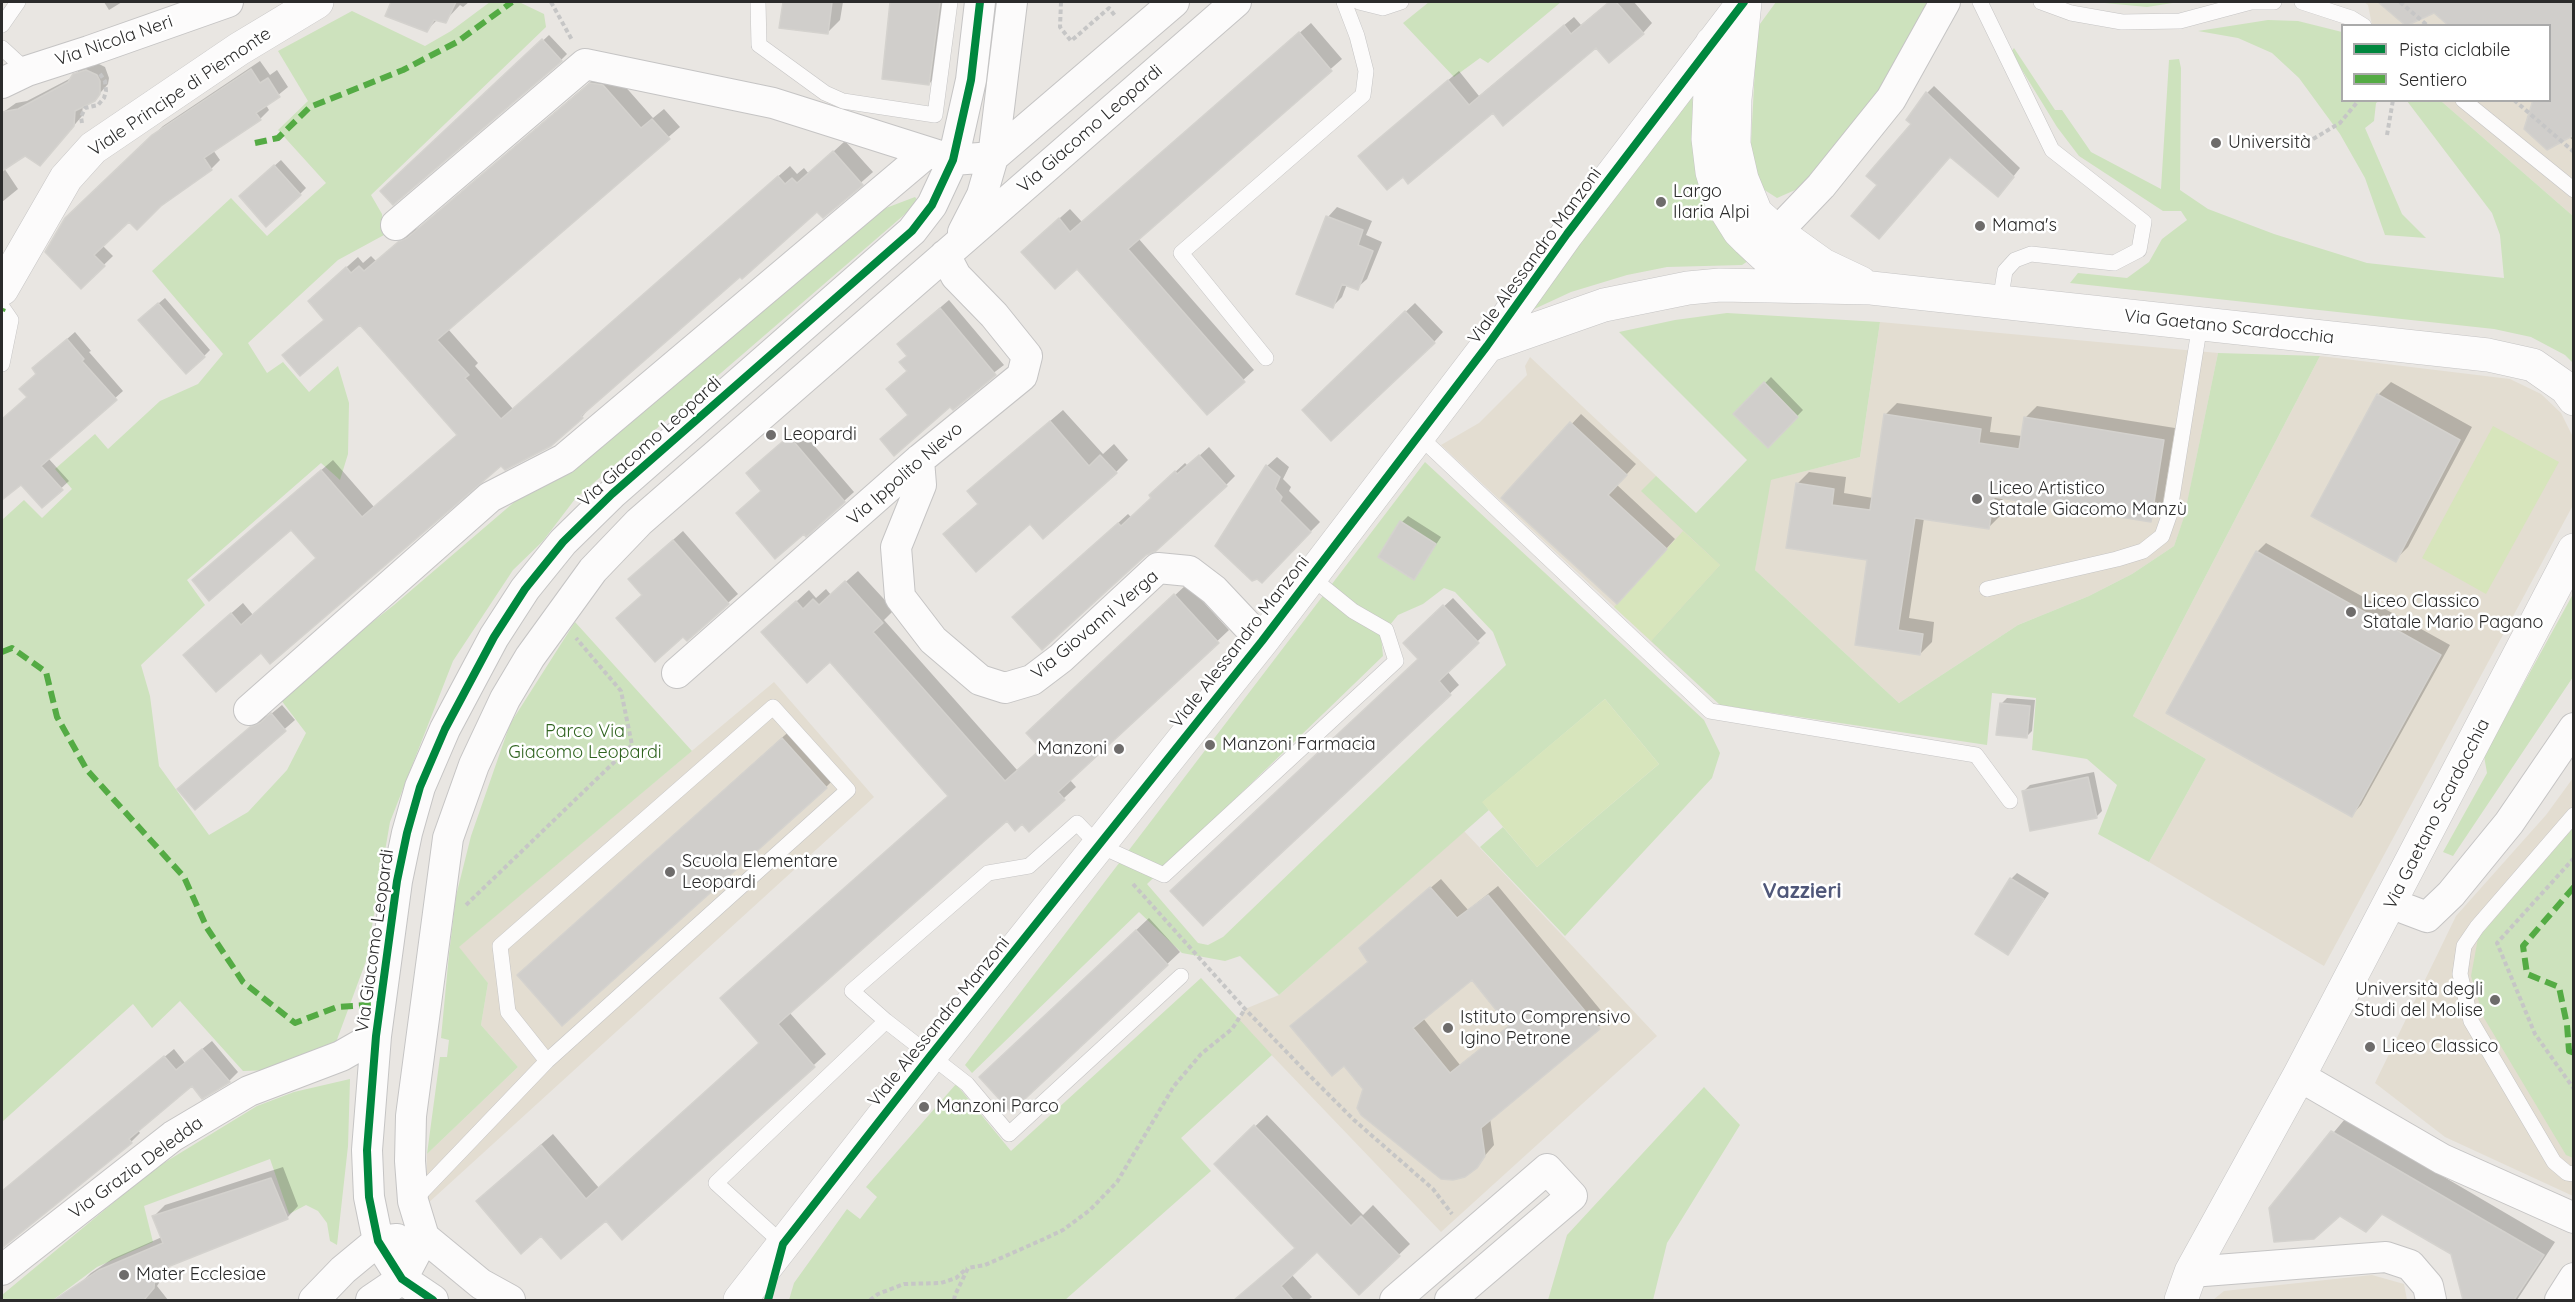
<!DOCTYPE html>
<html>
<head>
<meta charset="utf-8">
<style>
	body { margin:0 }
	#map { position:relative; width:2575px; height:1302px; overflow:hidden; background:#e9e6e2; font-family:Quicksand,sans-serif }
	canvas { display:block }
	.frame { position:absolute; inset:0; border:3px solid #2b2b2b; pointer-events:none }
	.legend { position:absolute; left:2341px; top:24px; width:210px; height:78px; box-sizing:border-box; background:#fff; border:2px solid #aaa; margin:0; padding:8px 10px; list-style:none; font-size:18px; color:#2b2b2b }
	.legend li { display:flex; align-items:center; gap:12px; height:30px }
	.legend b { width:30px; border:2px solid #aaa }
</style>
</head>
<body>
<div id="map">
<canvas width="2575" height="1302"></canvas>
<div class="frame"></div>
<ul class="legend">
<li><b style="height:8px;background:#00873e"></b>Pista ciclabile</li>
<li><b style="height:8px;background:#54ab44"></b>Sentiero</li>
</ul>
</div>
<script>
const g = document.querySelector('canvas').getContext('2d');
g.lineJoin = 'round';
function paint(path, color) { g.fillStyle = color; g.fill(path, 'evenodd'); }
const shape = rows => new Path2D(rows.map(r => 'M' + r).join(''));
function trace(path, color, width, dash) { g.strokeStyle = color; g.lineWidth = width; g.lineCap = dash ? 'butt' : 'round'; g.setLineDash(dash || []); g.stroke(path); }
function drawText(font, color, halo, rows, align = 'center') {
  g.font = font + ' Quicksand,sans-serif'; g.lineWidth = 5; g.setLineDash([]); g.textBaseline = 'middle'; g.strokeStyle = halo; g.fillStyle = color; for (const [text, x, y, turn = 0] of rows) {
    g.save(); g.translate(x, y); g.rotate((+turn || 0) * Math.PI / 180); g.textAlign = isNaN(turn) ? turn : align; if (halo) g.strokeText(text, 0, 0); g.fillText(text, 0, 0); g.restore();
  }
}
paint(shape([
	[2364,2,2573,2,2573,216,2441,101,2550,100,2550,26,2372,25,2368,5],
	[1880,322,2218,353,2184,518,2174,546,2132,574,2089,596,2018,625,1899,703,1755,570,1672,661,1441,445,1479,423,1527,375,1525,366,1530,357,1755,569,1770,480,1860,457],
	[2320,356,2510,379,2541,394,2561,413,2573,437,2572,507,2324,966,2149,862,2206,759,2133,716],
	[774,682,874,797,426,1205,427,1154,518,1067,481,1025,488,983,458,947],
	[2573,778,2573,1196,2445,1137,2375,1083,2456,916,2546,815],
	[1464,831,1657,1036,1441,1232,1238,1020,1245,1009,1279,995],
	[2372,1275,2404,1284,2407,1300,2213,1300,2224,1291]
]), '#e3ddd1');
paint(shape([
	[490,2,519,2,544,14,546,27,371,195,382,214,384,235,338,260,248,343,267,373,283,362,309,392,338,366,349,403,348,454,340,480,321,463,187,580,205,605,141,665,150,696,159,766,209,835,248,812,287,770,306,733,278,696,394,605,526,492,878,211,915,197,919,202,575,499,543,541,513,570,453,661,390,822,366,961,335,1045,271,1070,243,1071,180,1001,152,1028,133,1004,2,1122,2,520,24,500,42,518,72,489,55,469,95,434,108,449,160,401,198,384,223,354,152,271,231,198,267,236,326,183,278,130,308,101,278,51,352,11,425,46,451,31],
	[1429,2,1561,2,1488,63,1480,58,1454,77,1403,23],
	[1776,2,1928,2,1894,73,1802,187,1777,198,1763,189,1750,163,1757,28],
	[2094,2,2179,2,2147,7],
	[2268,20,2298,21,2342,32,2342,100,2379,101,2376,103,2374,121,2365,128,2402,214,2426,238,2385,235,2365,178,2340,134,2299,78,2272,53,2238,38,2198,31],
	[2014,48,2055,110,2062,110,2091,152,2161,189,2169,60,2179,59,2181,68,2180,190,2208,209,2274,234,2367,263,2504,278,2500,235,2492,213,2407,101,2441,101,2573,216,2573,363,2565,355,2531,337,2494,329,2070,283,2078,273,2127,278,2149,262,2162,239,2187,220,2181,211,2163,211,2079,156,2057,127,2011,52],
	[1692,93,1696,145,1748,261,1742,265,1667,267,1627,275,1571,292,1530,311],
	[1727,313,1880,322,1860,457,1771,480,1755,570,1899,703,2018,625,2089,596,2132,574,2174,546,2184,517,2218,353,2320,356,2133,716,2206,759,2149,862,2098,834,2117,785,2087,759,2032,750,2036,698,1992,693,1987,745,1720,705,1651,641,1720,565,1641,491,1656,476,1696,513,1747,460,1619,332,1675,320],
	[1425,462,1704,720,1720,753,1712,778,1565,936,1480,847,1503,827,1537,867,1659,764,1605,699,1483,802,1489,810,1279,995,1240,956,1225,961,1182,953,1139,912,972,1073,965,1065],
	[1444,588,1455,592,1493,632,1506,665,1223,937,1208,945,1198,943,1147,884,1383,656,1381,636,1398,615,1423,604],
	[2573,594,2573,677,2453,856,2443,852,2487,773,2484,756],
	[575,622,692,751,459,947,488,983,481,1025,518,1067,427,1154,440,1057,447,1057,449,1040,441,1038,449,954,456,896,471,836,510,724],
	[2573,828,2573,1158,2566,1155,2484,1018,2471,976,2478,938],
	[1201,978,1272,1055,1181,1138,1211,1171,1065,1300,789,1300,794,1283,847,1209,860,1219,877,1197,866,1187,956,1084,1011,1151],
	[350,1079,348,1146,337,1245,330,1241,327,1223,318,1211,306,1205,289,1214,270,1159,144,1206,153,1242,97,1267,53,1300,2,1300,2,1295,154,1169,257,1106,294,1092],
	[1704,1087,1740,1125,1667,1243,1653,1300,1548,1300,1567,1235]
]), '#cde2bd');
paint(shape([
	[2493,426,2559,462,2486,594,2422,558],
	[1683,531,1720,565,1651,641,1614,607],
	[1605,699,1659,764,1537,867,1482,802]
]), '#d7e5bc');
paint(shape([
	[104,2,122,2,109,10],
	[396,2,469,2,463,7,460,5,445,21,438,19,427,30,387,16],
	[784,2,843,2,840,20,828,32,781,27],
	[892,2,950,2,941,71,929,84,883,78],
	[1609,2,1634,2,1652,23,1643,33,1597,46,1493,111,1370,146,1459,71,1479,96,1574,17,1581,25],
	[2386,2,2574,2,2574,141,2568,136,2550,100,2550,26,2384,5],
	[1311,23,1342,59,1138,238,1254,370,1207,413,1078,267,1034,241,1070,209,1082,222],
	[549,35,567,54,561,60,382,191],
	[260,61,270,75,277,70,288,87,266,105,269,110,260,119,213,150,220,160,211,169,129,219,102,245,113,256,81,287,76,209,163,126],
	[95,62,105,67,109,78,108,84,94,100,83,103,82,116,48,156,25,154,4,168,18,189,2,202,2,113,16,103,27,101,73,77,83,66],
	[602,72,615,75,653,118,664,109,680,127,448,329,478,363,475,366,513,409,790,166,797,174,804,168,809,174,845,141,873,172,823,216,817,210,740,275,592,405,582,417,501,464,261,651,196,644,243,603,253,615,317,558,291,528,205,570,333,460,374,507,459,434,360,323,326,319,321,290,358,257,363,263,371,256,376,261,411,231,420,227],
	[1934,86,2020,168,2005,187,1951,155,1879,185,1927,93],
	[281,160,306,188,300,194,247,190],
	[1337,207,1372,221,1366,235,1382,242,1367,279,1357,288,1347,284,1342,297,1332,307,1298,293,1328,217],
	[165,298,210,350,204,356,146,314],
	[949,300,1004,365,951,405,909,414,908,335],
	[1415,303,1443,332,1434,342,1322,391],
	[75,332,91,351,89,352,123,391,48,458,69,481,42,506,21,483,9,493,2,483,2,433,24,416,42,361],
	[1771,377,1803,410,1768,446,1735,414],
	[2391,382,2472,427,2408,547,2395,560,2378,395],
	[1897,403,1992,417,1990,432,2022,436,2025,418,2037,406,2175,428,2162,508,2150,520,2003,497,2000,516,1988,528,1924,518,1909,618,1934,622,1932,642,1920,654,1857,644,1869,559,1797,484,1809,472,1846,477,1844,493,1873,498,1885,415],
	[1063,410,1103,454,1114,444,1128,460,1116,472,1030,522,958,522,979,503,982,479],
	[1581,414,1636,464,1617,485,1675,539,1626,593,1503,498],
	[799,428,854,492,806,535,763,491,757,464],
	[1209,447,1235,476,1226,485,1024,608,1128,514,1131,517,1153,497,1160,486,1185,463,1188,466],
	[1277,457,1289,467,1283,479,1291,487,1289,491,1320,522,1262,581,1267,466],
	[1408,516,1441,537,1414,578,1402,522],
	[683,531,738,594,687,639,644,595,639,570],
	[2266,543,2450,645,2361,805,2352,815,2257,552],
	[858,571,894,610,884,620,1017,770,1042,748,1040,721,1187,584,1229,630,1070,780,1076,787,1029,830,1022,822,1007,819,789,1012,826,1054,622,1238,606,1219,541,1234,490,1189,553,1134,599,1188,760,1043,949,795,830,660,775,621,809,590,816,598,826,589,831,595],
	[1453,598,1486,633,1447,671,1459,685,1203,924,1420,659,1414,634],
	[2007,698,2035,700,2032,731,2026,737,2001,704],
	[282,705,295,720,195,807,189,780,261,718,271,714],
	[795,726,838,775,826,787,532,963],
	[2094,772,2102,811,2096,817,2024,791,2030,785],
	[2017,873,2049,893,2008,954,2011,879],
	[1441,879,1468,910,1498,886,1608,1019,1490,1118,1494,1145,1476,1166,1364,1088,1370,961,1360,948],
	[1472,978,1510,1025,1460,1065,1423,1018],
	[1149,918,1180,952,1011,1110,993,1064],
	[212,1041,238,1072,229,1081,192,1084,137,1129,140,1133,131,1142,2,1246,2,1192,174,1049,185,1063],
	[1267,1115,1363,1215,1373,1205,1410,1244,1359,1293,1317,1249,1291,1274,1312,1297,1308,1300,1235,1300,1296,1247,1216,1164],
	[2345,1119,2555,1242,2517,1300,2464,1300,2453,1253,2383,1212,2340,1214,2270,1208],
	[283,1167,298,1206,287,1218,172,1263,157,1286,168,1300,63,1300,91,1273,112,1259,162,1237,153,1217,165,1205]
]), '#0003');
const building = shape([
	[391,2,456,2,446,23,434,20,427,32,385,16,391,2],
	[783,2,832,2,828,34,779,28,783,2],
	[890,2,940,2,929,85,882,79,890,2],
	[1609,2,1616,2,1644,34,1609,63,1596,48,1503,126,1493,113,1408,184,1403,177,1387,190,1358,156,1448,80,1469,105,1564,25,1571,34,1609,2],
	[2378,2,2574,2,2574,135,2547,150,2524,129,2533,100,2550,100,2550,26,2449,26,2434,13,2406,26,2378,2],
	[1299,32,1332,71,1128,249,1245,382,1207,415,1077,269,1055,289,1021,252,1059,218,1070,232,1299,32],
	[542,39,562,61,393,205,380,191,542,39],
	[251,69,260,83,268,78,280,97,256,113,261,120,204,158,212,170,161,206,137,230,129,222,94,255,105,266,81,289,45,252,65,218,152,135,251,69],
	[86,70,97,75,100,81,100,94,95,101,75,111,74,126,40,166,25,156,2,171,2,112,18,109,68,82,73,74,86,70],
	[590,83,603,85,641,128,652,119,670,139,437,340,469,375,465,378,501,419,778,176,785,184,792,178,797,183,833,151,863,185,823,218,817,212,742,279,740,277,581,416,583,418,551,446,505,470,501,466,270,664,261,653,216,692,183,655,231,613,241,625,316,558,291,530,209,601,192,580,321,470,362,517,457,435,360,325,300,376,282,355,324,320,308,301,346,267,351,273,359,266,364,271,398,242,407,238,590,83],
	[1926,92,2014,177,1998,197,1950,157,1879,239,1851,216,1877,185,1866,176,1911,124,1906,120,1926,92],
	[274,165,301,195,266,227,239,196,274,165],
	[1326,216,1363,230,1358,245,1373,251,1358,290,1342,284,1333,308,1296,294,1326,216],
	[158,303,205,357,186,374,138,320,158,303],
	[940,308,996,375,953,410,950,407,894,456,880,439,908,415,886,389,907,371,899,362,907,356,897,344,940,308],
	[1405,311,1435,343,1331,441,1302,410,1405,311],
	[67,339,84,359,82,361,117,400,41,466,63,490,42,508,21,485,2,500,2,419,27,397,19,389,36,374,32,368,67,339],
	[1764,382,1798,417,1768,448,1733,414,1764,382],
	[2377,394,2460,440,2396,562,2311,516,2377,394],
	[1884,414,1981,429,1979,443,2019,449,2024,417,2164,440,2151,522,1994,497,1989,529,1915,518,1898,630,1923,634,1920,655,1855,645,1867,560,1786,548,1796,483,1834,489,1832,505,1870,510,1884,414],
	[1050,421,1089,466,1100,455,1117,473,1043,539,1030,524,976,572,943,534,978,504,967,491,1050,421],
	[1570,422,1627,475,1608,495,1667,549,1617,604,1501,498,1570,422],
	[789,436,845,502,806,537,804,534,775,559,736,513,761,491,746,473,789,436],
	[1199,455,1227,486,1156,551,1146,555,1042,650,1012,617,1118,523,1121,526,1151,498,1149,495,1175,471,1177,474,1199,455],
	[1266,465,1280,477,1275,489,1282,497,1280,501,1311,532,1262,583,1257,579,1252,581,1215,546,1266,465],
	[1400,521,1436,544,1414,580,1378,557,1400,521],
	[673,540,729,604,687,641,683,637,655,662,616,618,642,595,628,579,673,540],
	[2256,551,2441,655,2352,817,2166,713,2256,551],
	[845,581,883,623,873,632,1005,781,1041,749,1026,733,1174,594,1219,643,1058,792,1065,800,1029,832,1022,824,1015,831,1007,821,778,1024,815,1067,622,1240,606,1221,561,1259,541,1236,521,1254,476,1201,541,1145,586,1199,759,1043,720,998,948,796,830,662,807,683,761,632,796,601,803,609,813,599,819,605,845,581],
	[1443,605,1479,643,1439,681,1451,695,1203,926,1170,891,1418,659,1403,643,1443,605],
	[2000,703,2030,706,2027,738,1996,735,2000,703],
	[271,713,286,731,195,810,177,789,250,727,260,723,271,713],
	[782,738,827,788,562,1026,517,975,782,738],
	[2088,777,2097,818,2030,831,2022,791,2088,777],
	[2010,878,2044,899,2008,955,1975,934,2010,878],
	[1430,887,1457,918,1488,895,1600,1029,1481,1128,1485,1156,1477,1168,1465,1177,1453,1180,1441,1179,1361,1115,1357,1108,1363,1089,1344,1066,1332,1076,1290,1026,1368,962,1359,948,1430,887],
	[1472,980,1509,1026,1450,1073,1413,1028,1472,980],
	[1136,930,1168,965,1011,1112,979,1077,1136,930],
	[202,1049,230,1082,202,1099,192,1086,129,1139,132,1143,2,1248,2,1191,164,1056,176,1070,202,1049],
	[1254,1125,1351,1226,1361,1216,1400,1256,1359,1295,1317,1252,1281,1286,1293,1300,1234,1300,1295,1248,1214,1164,1254,1125],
	[2331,1131,2544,1255,2514,1300,2463,1300,2451,1254,2382,1214,2366,1232,2340,1216,2314,1239,2274,1242,2269,1208,2331,1131],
	[271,1178,288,1219,165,1268,166,1271,155,1276,154,1288,144,1300,54,1300,99,1270,163,1243,152,1216,271,1178]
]);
paint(building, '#d0cecb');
trace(building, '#d4d2ce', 1.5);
const lane = shape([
	[758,2,759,45,825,93,843,101,935,115,950,2],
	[1359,2,1383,8,1401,2],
	[1980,2,2052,150,2144,222,2139,250,2114,263,2031,254,2015,260,2005,271,2000,302],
	[2041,2,2071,13,2122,22,2180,21,2251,2,2274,2],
	[2302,2,2351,18,2364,26],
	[2,25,18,2],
	[2,48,27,71],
	[2463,100,2574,190],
	[2,307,11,320,2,364],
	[1266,358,1181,253,1363,95,1366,71,1357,36,1344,2],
	[1418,435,1710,711,1976,755,2010,801],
	[1987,589,2117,559,2143,551,2162,536,2169,516,2200,324],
	[2574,815,2477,927,2464,946,2460,974,2471,1021,2554,1162,2567,1173,2574,1174],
	[886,1021,967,1084,1009,1134,1181,976],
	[413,1201,547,1061,848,790,773,707,500,946,508,1012,547,1061],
	[783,1244,716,1183,886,1021,852,991,988,873,1029,866,1077,823,1098,845,1164,875,1396,661,1386,630,1353,611,1311,577]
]);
const street = shape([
	[2,83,27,71,89,51,228,2],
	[396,225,585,64,773,103,953,160,993,157,1174,2],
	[963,232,982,195,993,157,1012,2],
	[1766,251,1777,232,1821,186,1891,99,1945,2],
	[919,460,921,485,896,547,900,597,933,640,980,680,1005,688,1032,680,1061,658,1158,568,1189,571,1214,590,1262,641],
	[677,673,919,460,1022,376,1027,356,994,315,956,276,945,255],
	[249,710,490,497,564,459,927,153],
	[2390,903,2427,917,2451,894,2509,823,2574,728],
	[2299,1076,2442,1159,2574,1218],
	[2,1270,173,1136,249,1091,341,1056,376,1036],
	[2191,1272,2386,1257,2410,1265,2428,1286,2431,1300],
	[314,1300,343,1270,378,1241,397,1239],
	[371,1300,402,1279,424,1237],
	[433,1300,402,1279,378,1241,369,1197,367,1150,376,1036,397,881,407,833,420,787,445,729,494,637,525,589,563,542,612,494,912,231,932,205,953,160,971,80,980,2],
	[510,1300,481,1284,424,1237,413,1201,410,1161,411,1116,448,838,474,765,505,699,530,657,593,570,639,522,1236,2],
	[1395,1300,1547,1169,1572,1196,1450,1300],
	[2560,1300,2574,1278]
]);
const secondary = shape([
	[1745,2,1735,99,1734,144,1742,179,1756,213,1777,232,1823,265,1861,283],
	[1712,43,1708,139,1712,172,1722,204,1739,231,1748,240,1764,255,1808,286],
	[2,289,66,178,93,148,239,49,317,2],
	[1487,346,1604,305,1688,288,1720,285,1871,288,2488,355,2533,365,2566,388,2574,399],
	[740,1300,931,1055,1262,641,1487,346,1567,234,1744,2],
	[2181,1300,2191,1272,2299,1076,2574,550]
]);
trace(lane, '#c5c4c4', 16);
trace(street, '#c5c4c4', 32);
trace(secondary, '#c5c4c4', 34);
trace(shape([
	[551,2,572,40],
	[1061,2,1060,27,1071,41,1109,8,1116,17],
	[2400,2,2428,26],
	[2514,100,2574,152],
	[82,123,81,117,85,108,98,105,104,98,106,91,105,81,100,74],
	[2387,135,2393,100],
	[2313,139,2340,123,2359,100],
	[2574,858,2497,943,2535,1034,2574,1089],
	[1133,884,1245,1009,1306,1072,1354,1120,1433,1189,1452,1214],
	[466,905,632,745,621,691,576,638],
	[870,1300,878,1294,904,1284,941,1283,956,1278,967,1268],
	[954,1300,955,1295,968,1268,985,1265,1044,1239,1063,1230,1090,1210,1117,1182,1174,1086,1201,1054,1232,1029,1245,1009]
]), '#c6c6c6', 4, [4.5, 3]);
trace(lane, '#fcfbfb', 15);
trace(street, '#fcfbfb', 30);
trace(secondary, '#fcfbfb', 33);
trace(shape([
	[255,143,278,138,310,107,403,70,457,42,512,2],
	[2,311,3,308],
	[2,652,12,648,46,672,57,717,87,770,184,877,207,928,243,982,295,1023,337,1007,381,1004],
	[2574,887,2523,946,2527,974,2559,987,2567,1025,2569,1051,2574,1053]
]), '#54ab44', 6, [12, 6]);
trace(shape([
	[433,1300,402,1279,378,1241,369,1197,367,1150,376,1036,397,881,407,833,420,787,445,729,494,637,525,589,563,542,612,494,912,231,932,205,953,160,971,80,980,2],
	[768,1300,783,1244,931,1055,1262,641,1487,346,1567,234,1744,2]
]), '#00873e', 8);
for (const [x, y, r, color] of [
	[2216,143,6,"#6e6c6b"],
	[1661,202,6,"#6e6c6b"],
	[1980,226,6,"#6e6c6b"],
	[771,435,6,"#6e6c6b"],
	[1977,499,6,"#6e6c6b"],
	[2351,612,6,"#6e6c6b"],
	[1210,745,6,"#6e6c6b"],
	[1119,749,6,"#6e6c6b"],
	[670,872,6,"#6e6c6b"],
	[2495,1000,6,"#6e6c6b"],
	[1448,1028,6,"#6e6c6b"],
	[2370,1047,6,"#6e6c6b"],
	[924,1107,6,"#6e6c6b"],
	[124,1275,6,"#6e6c6b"]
]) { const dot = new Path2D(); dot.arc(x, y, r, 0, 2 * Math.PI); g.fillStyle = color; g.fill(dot); trace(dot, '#fff', 2); }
drawText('18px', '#2b2b2b', '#fff', [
	["Via Nicola Neri",114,41,-19],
	["Viale Principe di Piemonte",180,92,-34],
	["Via Giacomo Leopardi",1090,129,-41],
	["Viale Alessandro Manzoni",1535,256,-54],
	["Via Gaetano Scardocchia",2229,327,6],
	["Via Giacomo Leopardi",650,442,-42],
	["Via Ippolito Nievo",905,474,-41],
	["Via Giovanni Verga",1095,625,-40],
	["Viale Alessandro Manzoni",1240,642,-52],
	["Via Gaetano Scardocchia",2437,814,-63],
	["Via Giacomo Leopardi",375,941,-82],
	["Viale Alessandro Manzoni",939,1022,-51],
	["Via Grazia Deledda",136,1168,-36]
]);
drawText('18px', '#2b2b2b', '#fff', [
	["Università",2228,143],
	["Largo",1673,192],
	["Ilaria Alpi",1673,213],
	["Mama's",1992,226],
	["Leopardi",783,435],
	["Liceo Artistico",1989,489],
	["Statale Giacomo Manzù",1989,510],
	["Liceo Classico",2363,602],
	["Statale Mario Pagano",2363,623],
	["Manzoni Farmacia",1222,745],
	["Manzoni",1107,749,"right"],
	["Scuola Elementare",682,862],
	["Leopardi",682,883],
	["Università degli",2483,990,"right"],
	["Studi del Molise",2483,1011,"right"],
	["Istituto Comprensivo",1460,1018],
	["Igino Petrone",1460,1039],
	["Liceo Classico",2382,1047],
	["Manzoni Parco",936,1107],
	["Mater Ecclesiae",136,1275]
], 'left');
drawText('18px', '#306420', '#fff', [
	["Parco Via",585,732],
	["Giacomo Leopardi",585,753]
]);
drawText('bold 21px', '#4f5779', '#fff', [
	["Vazzieri",1802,892]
]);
</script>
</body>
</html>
